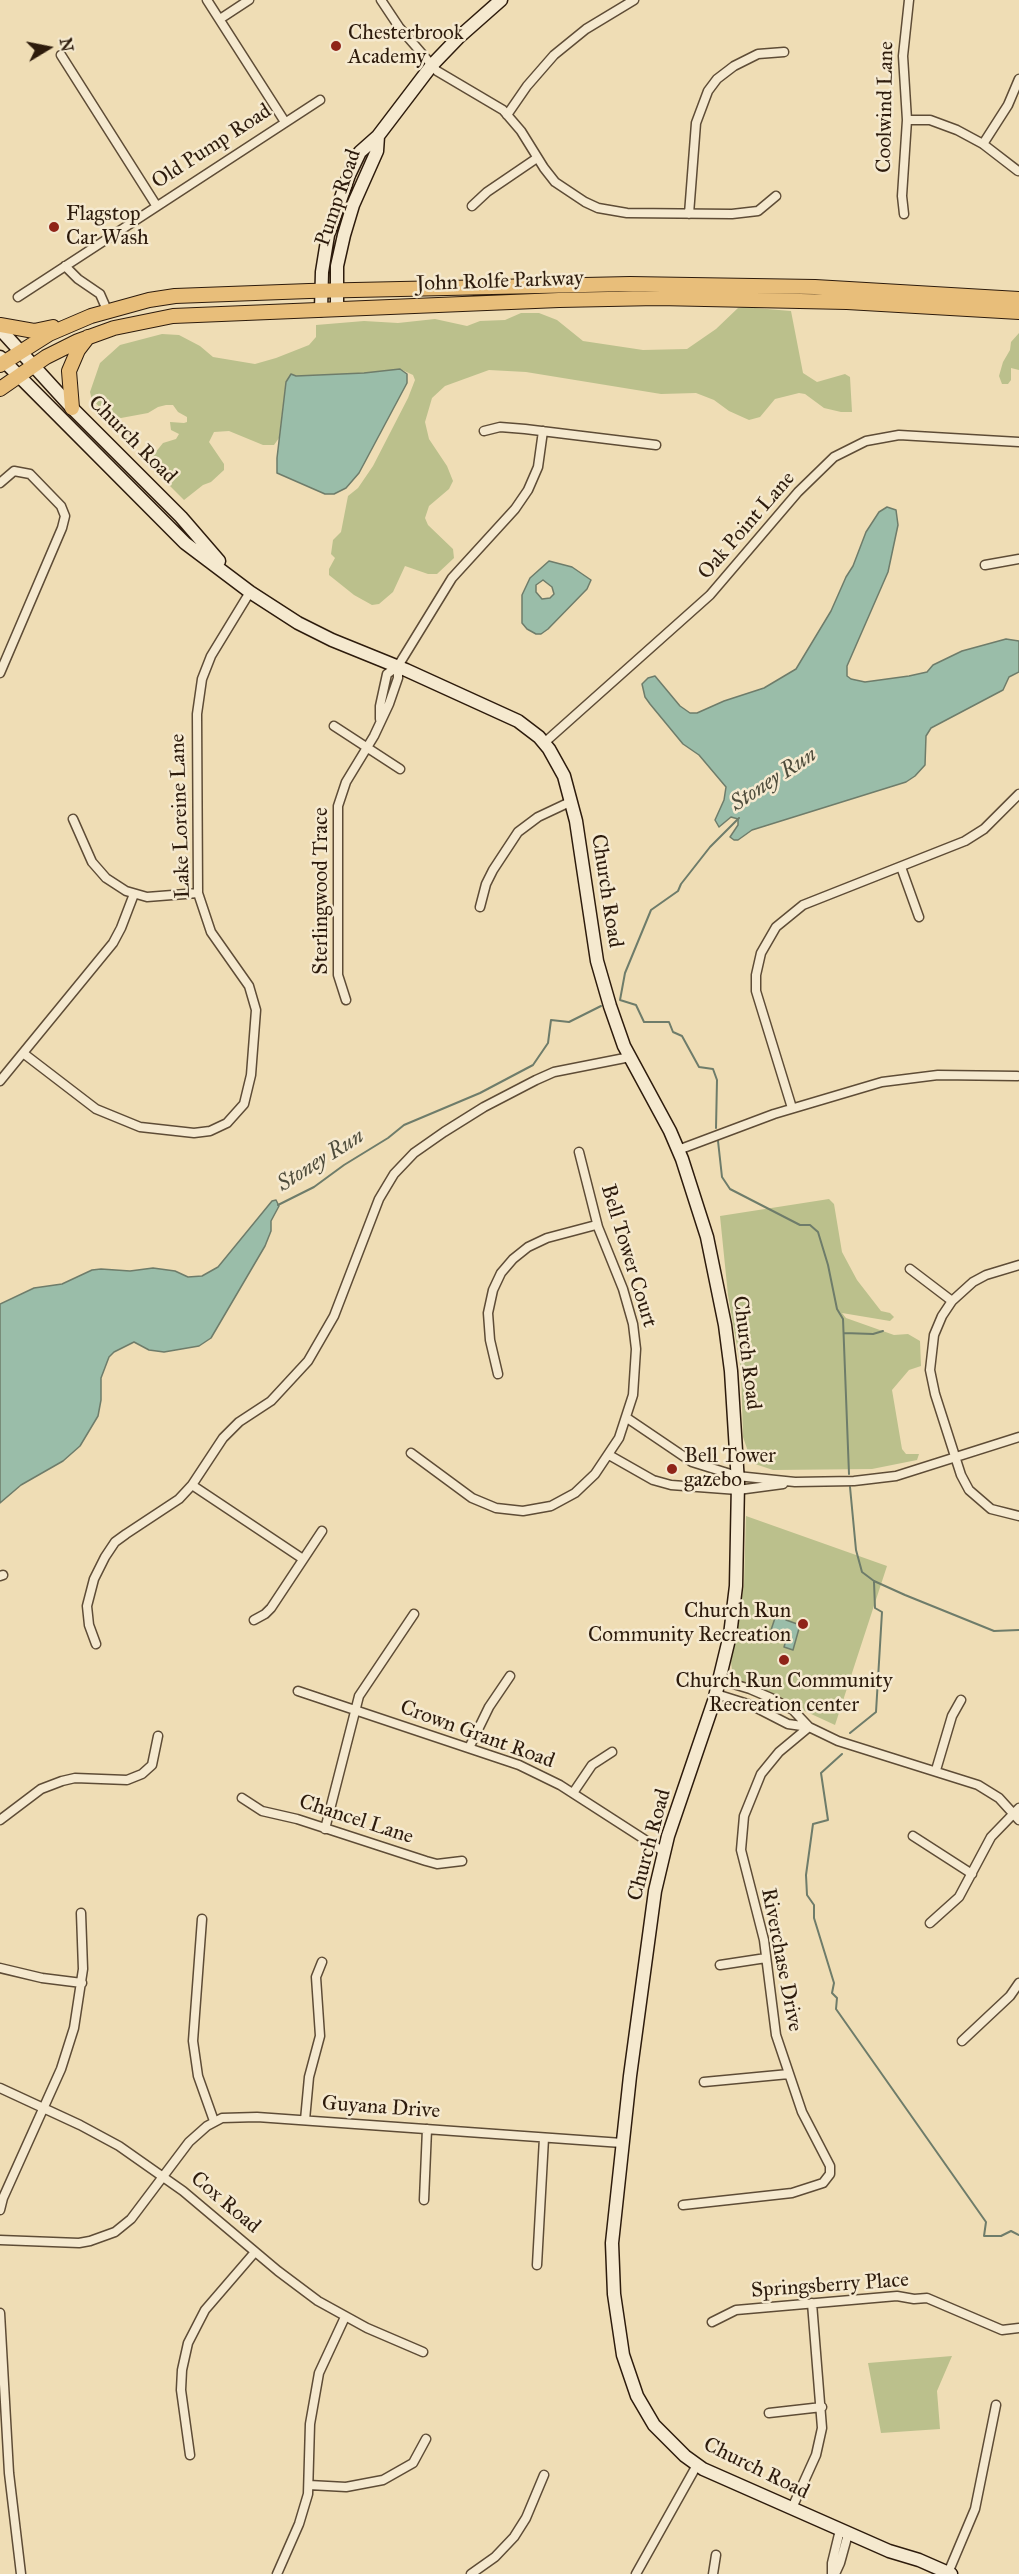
<!DOCTYPE html>
<html>
<head>
<meta charset="utf-8">
<style>
	body { margin:0 }
	#map { position:relative; width:1019px; height:2574px; overflow:hidden; background:#efddb5; font-family:"IM FELL Great Primer",serif }
	canvas { display:block }
	.north { position:absolute; left:18px; top:18px; width:60px; height:60px; -webkit-text-stroke:4px #f5e9cf; paint-order:stroke; rotate:80deg; font-size:16px; font-weight:700; line-height:24px; text-align:center; color:#2d1b0c }
	.north::after { content:''; display:block; margin:auto; width:21px; height:27px; background:#2d1b0c; clip-path:polygon(50% 0,100% 100%,50% 72%,0 100%) }
</style>
</head>
<body>
<div id="map">
<canvas width="1019" height="2574"></canvas>
<div class="north">N</div>
</div>
<script>
const g = document.querySelector('canvas').getContext('2d');
g.lineJoin = 'round';
function paint(path, color) { g.fillStyle = color; g.fill(path, 'evenodd'); }
const shape = rows => new Path2D(rows.map(r => 'M' + r).join(''));
function trace(path, color, width, dash) { g.strokeStyle = color; g.lineWidth = width; g.lineCap = dash ? 'butt' : 'round'; g.setLineDash(dash || []); g.stroke(path); }
function drawText(font, color, halo, rows, align = 'center') {
  g.font = font + ' "IM FELL Great Primer",serif'; g.lineWidth = 5; g.setLineDash([]); g.textBaseline = 'middle'; g.strokeStyle = halo; g.fillStyle = color; for (const [text, x, y, turn = 0] of rows) {
    g.save(); g.translate(x, y); g.rotate((+turn || 0) * Math.PI / 180); g.textAlign = isNaN(turn) ? turn : align; if (halo) g.strokeText(text, 0, 0); g.fillText(text, 0, 0); g.restore();
  }
}
paint(shape([
	[743,307,791,311,803,373,817,382,845,374,850,377,852,412,841,412,824,408,805,394,799,393,775,399,760,417,749,420,729,411,714,400,696,393,661,394,526,372,489,370,445,386,432,398,425,422,429,439,447,466,453,481,449,489,429,506,425,518,428,525,453,549,454,558,437,574,428,574,405,566,393,592,379,604,372,605,354,595,329,575,329,569,335,558,331,554,333,540,341,532,348,496,358,488,373,466,408,398,415,380,413,375,400,369,364,373,296,376,291,374,286,382,279,438,274,445,263,445,229,431,214,432,209,442,224,464,224,470,211,482,203,485,184,500,165,481,151,458,163,443,176,439,179,434,171,430,170,422,184,423,187,422,187,417,178,412,173,405,166,405,158,407,148,413,121,418,109,415,92,400,90,392,100,363,120,345,162,334,179,335,200,346,213,357,255,364,276,358,309,345,316,337,316,325,364,321,398,323,435,319,467,326,480,321,505,320,521,313,539,313,557,320,583,341,643,350,687,349,716,329,738,308],
	[1019,333,1019,370,1011,368,1011,380,1008,384,1002,384,999,376,1003,362,1010,350,1011,342],
	[829,1199,834,1204,842,1252,857,1280,881,1311,890,1313,894,1317,890,1321,842,1313,846,1318,894,1335,908,1334,920,1341,921,1366,909,1370,892,1390,902,1449,906,1454,919,1454,917,1460,872,1469,773,1470,752,1463,743,1437,741,1370,728,1295,720,1216],
	[746,1516,887,1566,835,1725,733,1678,731,1662,744,1585],
	[952,2356,937,2391,940,2429,881,2433,868,2363]
]), '#bbc08c');
const water = shape([
	[400,369,407,374,407,383,359,473,346,488,334,494,325,494,277,473,277,458,286,382,291,374,296,376,364,373,400,369],
	[887,507,896,510,898,525,888,572,847,666,847,676,851,679,865,682,909,676,927,672,933,665,962,651,1006,639,1019,641,1019,672,1009,677,1003,690,931,728,926,736,925,765,915,776,906,782,752,830,738,840,734,840,730,837,738,825,738,819,731,817,719,827,715,820,724,800,726,787,699,755,683,744,650,704,645,697,642,684,648,678,655,676,680,706,690,713,697,713,724,701,764,688,796,669,831,611,846,577,853,566,866,532,879,512,887,507],
	[549,561,572,567,591,580,587,589,548,629,541,634,536,634,527,629,522,623,522,595,530,578,549,561],
	[543,580,552,587,554,594,550,598,542,599,536,592,536,585,543,580],
	[276,1200,279,1206,271,1221,271,1231,265,1246,211,1338,199,1346,164,1352,149,1350,134,1342,114,1352,109,1357,101,1378,101,1400,98,1416,80,1446,63,1461,21,1485,0,1503,0,1304,34,1288,62,1284,92,1270,101,1269,130,1271,153,1268,175,1271,188,1277,202,1276,218,1267,272,1201,276,1200],
	[779,1606,789,1608,786,1620,800,1625,793,1650,784,1647,787,1637,770,1633,779,1606]
]);
paint(water, '#9abda9');
trace(water, '#6e7c6a', 1.5);
trace(shape([
	[716,1128,717,1080,713,1069,699,1067,682,1036,673,1032,669,1022,644,1022,636,1005,620,1000,625,973,651,910,678,891,681,884,710,847,739,818],
	[718,1141,722,1177,730,1189,800,1225,810,1225,818,1232,828,1265,837,1309,843,1319,849,1474],
	[278,1205,314,1187,344,1165,388,1138,404,1125,480,1093,533,1065,548,1043,551,1020,569,1022,601,1006],
	[844,1333,873,1334,883,1331],
	[850,1487,856,1550,862,1572,874,1581,905,1595,994,1631,1019,1630],
	[850,1733,876,1712,882,1612,875,1608,874,1582],
	[842,1754,821,1773,828,1820,813,1824,806,1875,807,1895,814,1905,814,1918,834,1983,832,1993,837,1998,836,2009,986,2222,984,2236,1001,2236,1011,2231,1019,2235]
]), '#6e7c6a', 2);
const minor = shape([
	[207,0,285,122],
	[381,0,399,27,437,71,503,110,521,131,544,168,555,182,585,202,598,208,627,213,732,214,758,211,776,196],
	[220,19,249,0],
	[61,55,156,205],
	[507,115,527,86,554,55,586,29,634,0],
	[907,120,930,120,957,130,983,144,1018,171],
	[983,144,1008,105,1019,79],
	[472,206,487,192,537,158],
	[689,214,696,123,708,91,717,79,734,66,758,54,784,52],
	[904,214,902,196,907,120,903,56,909,0],
	[65,266,78,279,100,294,107,310],
	[18,297,320,100],
	[484,431,500,427,525,429,656,445],
	[0,483,14,471,30,474,61,506,65,516,62,528,0,673],
	[985,565,1019,559],
	[380,719,380,706,387,674,398,666,452,578,515,509,528,490,538,467,543,431],
	[334,726,400,769],
	[544,743,710,595,798,492,834,457,866,441,899,435,1019,442],
	[73,819,92,862,106,878,126,891,147,897,198,893],
	[901,867,919,917],
	[480,907,486,884,493,870,518,832,538,817,572,801],
	[346,1000,338,975,338,806,346,782,374,736,389,704,398,678,398,666],
	[23,1053,96,1109,140,1127,194,1133,210,1131,227,1123,244,1104,251,1075,256,1010,249,986,211,932,198,893,197,714,202,679,211,656,250,592],
	[0,1081,113,943,121,928,134,894],
	[792,1108,756,991,756,975,761,953,776,927,803,905,965,841,984,829,1019,794],
	[678,1150,774,1114,882,1082,938,1075,1017,1076],
	[1019,1265,986,1275,973,1282,952,1301,942,1316,934,1335,930,1370,935,1394,961,1475,969,1490,991,1509,1019,1516],
	[910,1269,952,1301],
	[498,1374,490,1340,488,1313,493,1290,501,1273,513,1259,528,1247,547,1238,596,1225,598,1227],
	[627,1418,692,1462,737,1476,795,1482,854,1481,896,1476,1019,1437],
	[411,1453,472,1498,496,1508,523,1511,551,1506,575,1493,595,1474,619,1438,633,1395,636,1349,633,1324,623,1289,598,1227,579,1152],
	[609,1455,653,1480,671,1485,738,1490,783,1484],
	[192,1485,303,1559],
	[0,1576,3,1575],
	[254,1620,265,1614,271,1608,322,1531],
	[96,1644,89,1625,87,1606,94,1579,105,1557,115,1542,126,1534,179,1499,192,1485,223,1438,239,1422,271,1401,308,1361,334,1316,379,1199,394,1174,414,1153,444,1132,484,1107,536,1080,554,1072,630,1057],
	[720,1680,750,1689,771,1698,793,1710,809,1727,838,1741,978,1785,999,1798,1019,1820],
	[298,1691,519,1765,560,1785,664,1852],
	[716,1694,751,1705,788,1724,809,1727],
	[469,1748,489,1707,510,1676],
	[936,1770,952,1716,961,1700],
	[573,1793,592,1765,612,1752],
	[242,1798,262,1811,297,1819,426,1861,437,1864,462,1861],
	[0,1820,41,1789,62,1781,75,1778,127,1780,142,1774,152,1765,158,1736],
	[325,1829,359,1696,414,1614],
	[913,1836,972,1874],
	[202,1919,193,2041,198,2076,214,2121],
	[930,1923,959,1897,991,1837,1019,1808],
	[720,1965,766,1958],
	[0,1968,42,1978,82,1983],
	[962,2041,1010,1996,1019,1983],
	[704,2082,789,2074],
	[0,2088,80,2125,119,2146,183,2191,278,2271,318,2301,367,2328,423,2352],
	[305,2120,309,2077,320,2036,316,1977,322,1962],
	[424,2200,427,2129],
	[683,2205,792,2193,823,2183,830,2174,830,2166,802,2112,776,2035,764,1940,741,1850,744,1816,761,1774,779,1752,809,1727],
	[0,2210,3,2198,61,2069,74,2028,83,1969,81,1913],
	[0,2240,79,2243,90,2241,115,2232,131,2219,189,2142,207,2126,222,2118,257,2117,622,2143],
	[537,2265,544,2138],
	[0,2313,9,2473,21,2574],
	[712,2322,736,2310,897,2296,914,2299,927,2298,1002,2330,1019,2328],
	[769,2413,822,2407],
	[190,2455,181,2390,182,2370,188,2343,205,2310,255,2252],
	[309,2485,346,2487,383,2480,413,2463,426,2439],
	[792,2508,816,2455,822,2428,812,2303],
	[948,2573,975,2509,996,2405],
	[277,2574,299,2524,308,2494,310,2424,319,2373,345,2317],
	[471,2574,495,2557,514,2537,526,2518,544,2475],
	[636,2574,697,2465],
	[713,2574,716,2555],
	[832,2574,832,2563,840,2530],
	[835,2574,840,2563,848,2534]
]);
const secondary = shape([
	[337,309,337,266,344,235,353,205,377,151,378,136],
	[321,310,322,272,328,235,349,175,360,152,378,136,432,65,458,38,501,0],
	[0,329,72,408,181,517,219,561],
	[0,357,185,543,250,592,298,623,332,640,406,670,518,721,539,737,549,749,564,776,576,821,597,961,610,1006,624,1046,670,1131,682,1159,707,1237,725,1325,731,1371,738,1483,736,1586,730,1635,714,1701,668,1836,655,1891,630,2076,612,2243,614,2294,623,2355,637,2396,654,2425,685,2456,703,2469,889,2551,919,2560,951,2574]
]);
const primary = shape([
	[0,325,34,331,53,327],
	[0,365,49,334,91,316,149,300,175,296,309,291,630,284,815,287,1019,299],
	[0,389,46,357,78,341,114,328,173,316,559,300,658,298,847,302,1019,312],
	[72,408,69,371,78,350,88,337]
]);
trace(minor, '#5e4c36', 11);
trace(secondary, '#2d1b0c', 15);
trace(primary, '#2d1b0c', 16);
trace(minor, '#f5e9cf', 8);
trace(secondary, '#f5e9cf', 12);
trace(primary, '#e8be7a', 14);
for (const [x, y, r, color] of [
	[336,46,6,"#8f2418"],
	[54,227,6,"#8f2418"],
	[672,1469,6,"#8f2418"],
	[803,1624,6,"#8f2418"],
	[784,1660,6,"#8f2418"]
]) { const dot = new Path2D(); dot.arc(x, y, r, 0, 2 * Math.PI); g.fillStyle = color; g.fill(dot); trace(dot, '#f5e9cf', 2); }
drawText('21px', '#2d1b0c', '#f5e9cf', [
	["Chesterbrook",348,34],
	["Academy",348,58],
	["Flagstop",66,215],
	["Car Wash",66,239],
	["Bell Tower",684,1457],
	["gazebo",684,1481],
	["Church Run",791,1612,"right"],
	["Community Recreation",791,1636,"right"],
	["Church Run Community",784,1682,"center"],
	["Recreation center",784,1706,"center"]
], 'left');
drawText('21px', '#2d1b0c', '#f5e9cf', [
	["Coolwind Lane",886,107,-89],
	["Old Pump Road",212,147,-33],
	["Pump Road",339,198,-71],
	["John Rolfe Parkway",500,282,-2],
	["Church Road",132,440,45],
	["Oak Point Lane",747,526,-49],
	["Lake Loreine Lane",181,816,-92],
	["Sterlingwood Trace",322,891,-90],
	["Church Road",606,891,81],
	["Bell Tower Court",628,1256,73],
	["Church Road",746,1353,83],
	["Crown Grant Road",477,1735,20],
	["Chancel Lane",356,1820,18],
	["Church Road",650,1845,-75],
	["Riverchase Drive",781,1960,79],
	["Guyana Drive",381,2108,4],
	["Cox Road",225,2203,40],
	["Springsberry Place",830,2286,-4],
	["Church Road",756,2469,26]
]);
drawText('italic 22px', '#4e4c3b', '#f5e9cf', [
	["Stoney Run",774,780,-33],
	["Stoney Run",321,1161,-32]
]);
</script>
</body>
</html>
